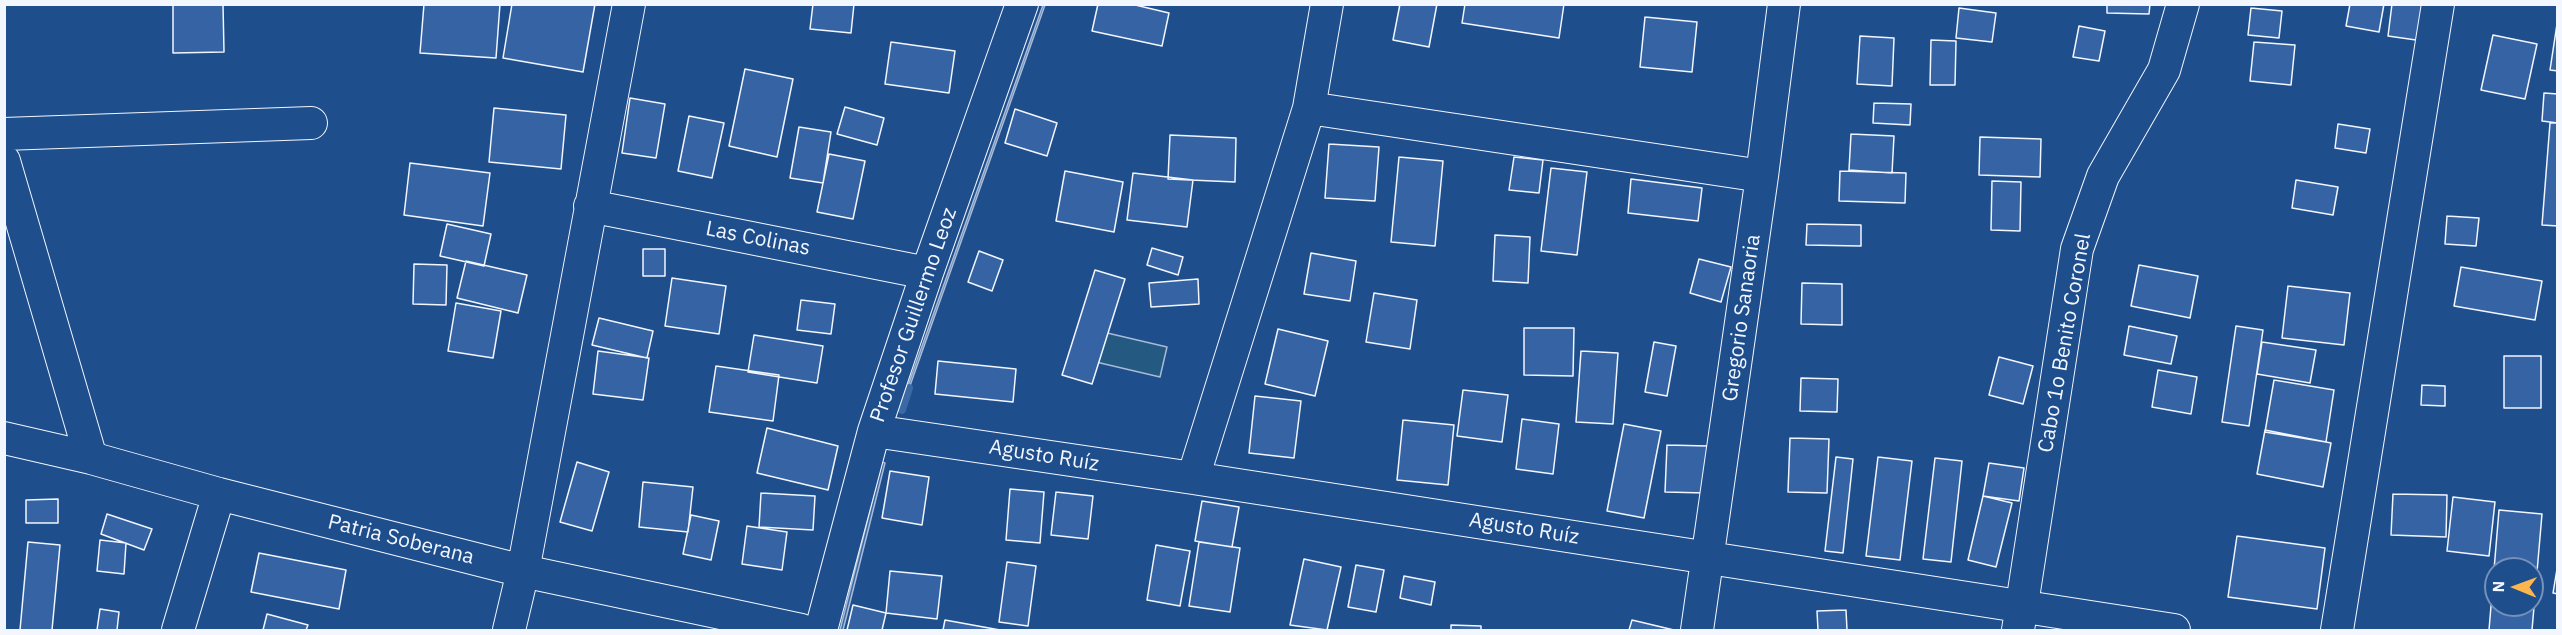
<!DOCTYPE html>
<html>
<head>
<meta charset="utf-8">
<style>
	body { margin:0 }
	#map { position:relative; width:2562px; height:635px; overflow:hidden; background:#1f4e8c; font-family:"IBM Plex Sans",sans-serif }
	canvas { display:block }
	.frame { position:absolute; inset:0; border:6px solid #f2f6ff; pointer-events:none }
	.north { position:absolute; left:2484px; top:557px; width:60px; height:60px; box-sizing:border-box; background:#1f4e8c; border:2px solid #7391ba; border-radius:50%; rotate:271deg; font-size:16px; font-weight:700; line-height:24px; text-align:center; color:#f2f6ff }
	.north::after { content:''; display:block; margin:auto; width:21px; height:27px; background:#ffb74d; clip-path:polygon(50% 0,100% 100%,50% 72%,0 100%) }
</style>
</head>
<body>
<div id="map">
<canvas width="2562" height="635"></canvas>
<div class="frame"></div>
<div class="north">N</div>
</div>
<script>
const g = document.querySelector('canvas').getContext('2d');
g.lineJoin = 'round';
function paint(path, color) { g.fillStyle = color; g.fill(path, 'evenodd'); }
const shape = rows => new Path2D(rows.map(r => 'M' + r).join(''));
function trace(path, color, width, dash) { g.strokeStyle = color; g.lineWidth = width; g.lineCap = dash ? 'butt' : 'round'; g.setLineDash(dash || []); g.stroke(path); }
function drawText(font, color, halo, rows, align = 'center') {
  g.font = font + ' "IBM Plex Sans",sans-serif'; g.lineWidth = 4.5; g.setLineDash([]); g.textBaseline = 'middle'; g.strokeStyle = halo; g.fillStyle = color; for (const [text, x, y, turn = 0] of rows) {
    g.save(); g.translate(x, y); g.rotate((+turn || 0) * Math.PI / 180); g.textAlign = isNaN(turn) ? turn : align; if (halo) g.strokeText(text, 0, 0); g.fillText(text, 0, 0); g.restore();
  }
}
const green = shape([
	[1103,332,1167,347,1160,377,1096,362,1103,332]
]);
paint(green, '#245a82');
trace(green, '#a8bbd7', 1.5);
const water = shape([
	[1043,5,1045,5,901,411,899,411,1043,5],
	[882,462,885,463,843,630,840,630,882,462]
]);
paint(water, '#3b69a3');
trace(water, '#a8bbd7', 1.5);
trace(shape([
	[902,410,909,388]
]), '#3b69a3', 8);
const building = shape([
	[173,4,223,4,224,52,173,53,173,4],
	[424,4,500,4,496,58,420,53,424,4],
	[512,4,595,4,583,72,503,58,512,4],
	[813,4,854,4,851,33,810,29,813,4],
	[1098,4,1131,4,1169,13,1162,46,1092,31,1098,4],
	[1400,4,1437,4,1429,47,1393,40,1400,4],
	[1465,4,1564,4,1559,38,1462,23,1465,4],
	[2107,4,2150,4,2149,14,2107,13,2107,4],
	[2350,4,2384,4,2379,32,2346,26,2350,4],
	[2392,4,2428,4,2423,41,2388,36,2392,4],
	[1959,8,1996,13,1992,42,1956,38,1959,8],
	[2251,8,2282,11,2279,38,2248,35,2251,8],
	[1645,17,1697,22,1692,72,1640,67,1645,17],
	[2557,24,2558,24,2558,71,2550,70,2557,24],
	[2079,26,2105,31,2099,61,2073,57,2079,26],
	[2493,35,2537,44,2525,99,2481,90,2493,35],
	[1860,36,1894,38,1892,86,1857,84,1860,36],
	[1931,40,1956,41,1955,85,1930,85,1931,40],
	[891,42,955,51,949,93,885,84,891,42],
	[2254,42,2295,45,2291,85,2250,81,2254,42],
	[745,69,793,79,777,157,729,146,745,69],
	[2544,93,2558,94,2558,123,2542,121,2544,93],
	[630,98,665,104,656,158,622,153,630,98],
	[1874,103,1911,104,1910,125,1873,123,1874,103],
	[845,107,884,118,877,145,837,134,845,107],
	[494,108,566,115,561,169,489,162,494,108],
	[1015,109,1057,123,1047,156,1005,143,1015,109],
	[689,116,724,123,712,178,678,171,689,116],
	[2550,123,2558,123,2558,226,2542,225,2550,123],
	[2338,124,2370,129,2366,153,2335,148,2338,124],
	[799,127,831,132,823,183,790,178,799,127],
	[1851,134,1894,136,1892,173,1849,170,1851,134],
	[1170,135,1236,138,1235,182,1168,179,1170,135],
	[1980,137,2041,139,2040,177,1979,175,1980,137],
	[1329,144,1379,147,1375,201,1325,198,1329,144],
	[829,154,865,161,853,219,817,212,829,154],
	[1399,157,1443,161,1435,246,1391,242,1399,157],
	[1514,157,1543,160,1539,193,1509,190,1514,157],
	[410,163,490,173,483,226,404,215,410,163],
	[1551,168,1587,172,1577,255,1541,251,1551,168],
	[1065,171,1123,182,1114,232,1056,221,1065,171],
	[1840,171,1906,173,1905,203,1839,201,1840,171],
	[1133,173,1193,180,1187,227,1127,220,1133,173],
	[1631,179,1702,188,1698,221,1628,213,1631,179],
	[2296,180,2338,187,2333,215,2292,208,2296,180],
	[1992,181,2021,182,2020,231,1991,230,1992,181],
	[2447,216,2479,218,2476,246,2445,244,2447,216],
	[447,224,491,234,484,266,440,256,447,224],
	[1807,224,1861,225,1861,246,1806,245,1807,224],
	[1495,235,1530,237,1528,283,1493,281,1495,235],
	[1152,248,1183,257,1178,275,1147,265,1152,248],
	[643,249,665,249,665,276,643,276,643,249],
	[979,251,1003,260,992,291,968,282,979,251],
	[1311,253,1356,261,1350,301,1304,294,1311,253],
	[1699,259,1731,267,1721,302,1690,293,1699,259],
	[466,261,527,275,518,313,457,298,466,261],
	[414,264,447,265,446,305,413,304,414,264],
	[2139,265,2198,276,2190,318,2131,306,2139,265],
	[2461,267,2542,281,2535,320,2454,306,2461,267],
	[1095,270,1125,279,1092,384,1062,375,1095,270],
	[672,278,726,286,719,334,665,326,672,278],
	[1198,279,1199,304,1151,307,1149,283,1198,279],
	[1802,283,1842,284,1842,325,1801,324,1802,283],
	[2288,286,2350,293,2344,345,2282,338,2288,286],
	[1374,293,1417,300,1410,349,1366,342,1374,293],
	[801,300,835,304,831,334,797,330,801,300],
	[456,303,501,311,493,358,448,351,456,303],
	[599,318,653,331,647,358,592,345,599,318],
	[2129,326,2177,336,2171,364,2124,355,2129,326],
	[2236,326,2263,330,2249,426,2222,422,2236,326],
	[1524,328,1574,328,1573,376,1524,375,1524,328],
	[1278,329,1328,341,1315,396,1265,384,1278,329],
	[754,335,823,346,817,383,748,372,754,335],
	[1654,342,1676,346,1667,396,1645,392,1654,342],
	[2262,342,2316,350,2310,383,2257,374,2262,342],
	[598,351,649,358,643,400,593,394,598,351],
	[1581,351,1618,353,1613,424,1576,422,1581,351],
	[2504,356,2541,356,2541,408,2504,408,2504,356],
	[1999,357,2033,366,2023,404,1989,395,1999,357],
	[938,361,1016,369,1013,402,935,394,938,361],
	[716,366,779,375,773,421,709,412,716,366],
	[2158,370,2197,377,2191,414,2152,407,2158,370],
	[1801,378,1838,379,1837,412,1800,411,1801,378],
	[2274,380,2334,390,2326,442,2265,432,2274,380],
	[2422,385,2445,386,2445,406,2421,405,2422,385],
	[1463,390,1508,395,1502,442,1457,436,1463,390],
	[1255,396,1301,401,1294,458,1249,453,1255,396],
	[1522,419,1559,424,1553,474,1516,469,1522,419],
	[1403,420,1454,425,1448,485,1397,480,1403,420],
	[1624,424,1661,431,1644,518,1607,511,1624,424],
	[767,428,838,446,828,490,757,473,767,428],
	[2265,430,2331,443,2323,487,2257,474,2265,430],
	[1790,438,1829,439,1827,493,1788,492,1790,438],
	[1667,445,1708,446,1706,493,1665,492,1667,445],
	[1836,457,1853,459,1843,553,1825,551,1836,457],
	[1878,457,1912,461,1900,560,1866,556,1878,457],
	[1935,458,1962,461,1951,562,1923,559,1935,458],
	[577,462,609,472,592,531,560,522,577,462],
	[1989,463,2024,468,2019,501,1983,496,1989,463],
	[890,471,929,477,922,525,882,518,890,471],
	[643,482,693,487,688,532,639,527,643,482],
	[1010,489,1044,492,1040,543,1006,540,1010,489],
	[1056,492,1093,496,1088,539,1051,535,1056,492],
	[761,493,815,496,813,530,759,527,761,493],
	[2393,494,2447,495,2446,537,2391,535,2393,494],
	[1983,496,2012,503,1996,567,1968,560,1983,496],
	[2453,497,2495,502,2489,556,2447,551,2453,497],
	[58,499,58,523,26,523,26,500,58,499],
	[1202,501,1239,507,1232,547,1195,541,1202,501],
	[2499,510,2542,514,2532,630,2489,630,2499,510],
	[2496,569,2532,569,2532,605,2496,605,2496,569],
	[107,514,152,529,144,550,101,534,107,514],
	[691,515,719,521,711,560,683,554,691,515],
	[747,526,787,532,782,570,742,564,747,526],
	[2237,536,2325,548,2317,609,2228,597,2237,536],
	[100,540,126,543,124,574,97,571,100,540],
	[28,542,60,545,52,630,20,630,28,542],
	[1199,542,1240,548,1230,612,1189,606,1199,542],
	[1156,545,1190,551,1180,606,1147,600,1156,545],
	[259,553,346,570,339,609,251,592,259,553],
	[1304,559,1341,567,1327,630,1290,625,1304,559],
	[1007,562,1036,566,1028,626,999,622,1007,562],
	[2558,563,2558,594,2553,593,2558,563],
	[1356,565,1384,570,1376,612,1348,607,1356,565],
	[890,571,942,576,937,619,886,613,890,571],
	[1404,576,1435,582,1431,605,1400,598,1404,576],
	[853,605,886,613,882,630,847,630,853,605],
	[100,609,119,612,117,630,97,630,100,609],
	[1846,610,1847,630,1818,630,1817,611,1846,610],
	[267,614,308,625,306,630,263,630,267,614],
	[945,620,1000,630,943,630,945,620],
	[1632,620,1674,630,1629,630,1632,620],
	[1451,625,1481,626,1481,630,1451,630,1451,625]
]);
paint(building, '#3563a3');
trace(building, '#f2f6ff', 1.5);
const minor = shape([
	[1309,108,1762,176],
	[4,134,311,123],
	[4,161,91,458],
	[590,206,927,273],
	[874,431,1193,478,2174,630],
	[4,438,91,458,219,494,523,571,801,630],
	[1193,478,1309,108,1327,4],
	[178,630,219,494],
	[509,630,523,571,629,4],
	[821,630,874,431,927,273,1022,4],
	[1697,630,1762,176,1784,4],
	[2018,630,2077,249,2103,176,2164,70,2183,4],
	[2337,630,2438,4]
]);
trace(minor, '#f2f6ff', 34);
trace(minor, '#1f4e8c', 32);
drawText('21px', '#f2f6ff', '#1f4e8c', [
	["Las Colinas",758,239,11],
	["Profesor Guillermo Leoz",914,315,-71],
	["Gregorio Sanaoria",1742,318,-82],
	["Cabo 1o Benito Coronel",2065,343,-80],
	["Agusto Ruíz",1044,456,9],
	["Agusto Ruíz",1524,529,9],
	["Patria Soberana",401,540,14]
]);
</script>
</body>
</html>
